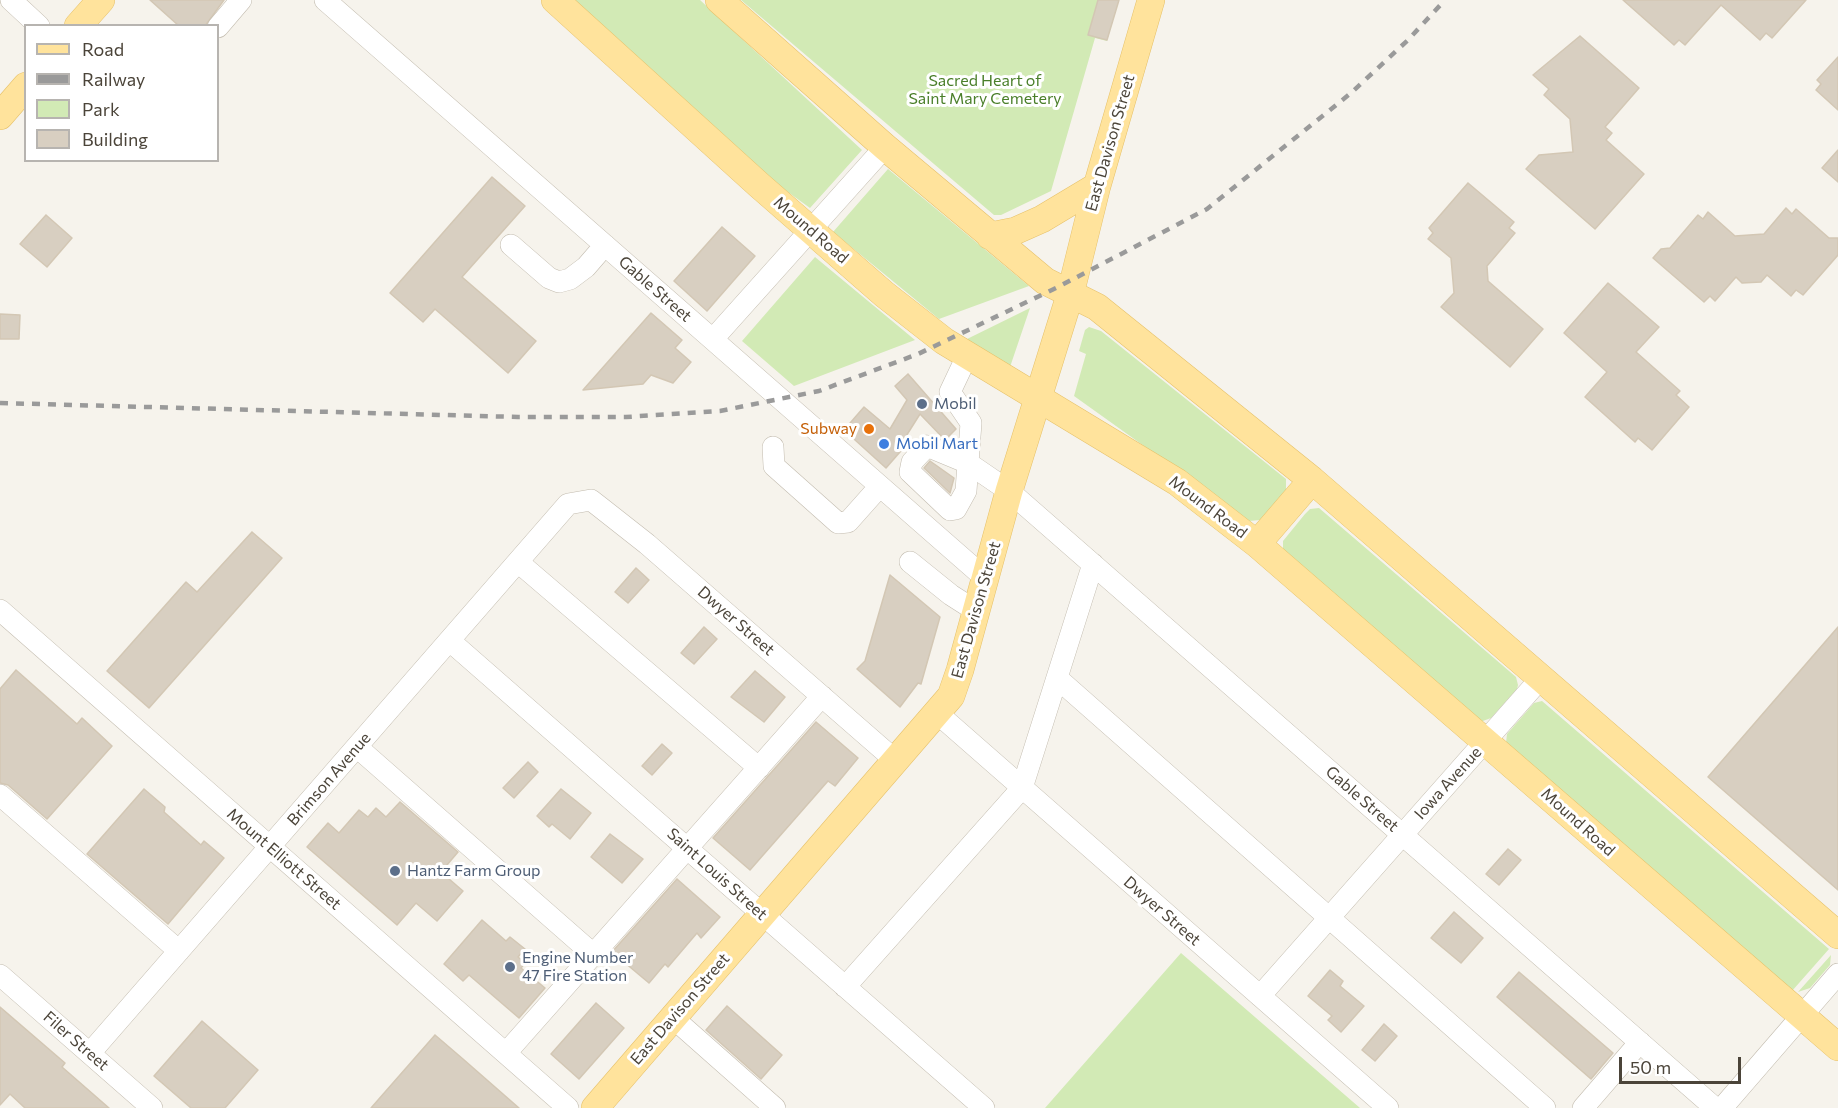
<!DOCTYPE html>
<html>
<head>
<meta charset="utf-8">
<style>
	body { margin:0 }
	#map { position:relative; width:1838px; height:1108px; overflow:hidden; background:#f6f3ec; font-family:Commissioner,sans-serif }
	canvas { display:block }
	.legend { position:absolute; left:24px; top:24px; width:195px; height:138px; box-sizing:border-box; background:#fff; border:2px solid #b7b4b0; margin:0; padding:8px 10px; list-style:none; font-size:18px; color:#4b4439 }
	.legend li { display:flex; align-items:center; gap:12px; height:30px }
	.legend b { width:30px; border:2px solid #b7b4b0 }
	.scale { position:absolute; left:1619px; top:1057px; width:122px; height:27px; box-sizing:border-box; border:3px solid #4b4439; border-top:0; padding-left:8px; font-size:18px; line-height:21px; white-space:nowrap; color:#4b4439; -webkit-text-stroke:4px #fff; paint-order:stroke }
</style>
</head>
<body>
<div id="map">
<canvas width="1838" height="1108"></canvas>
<ul class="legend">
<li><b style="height:8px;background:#ffe39c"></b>Road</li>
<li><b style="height:8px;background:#9a9a9a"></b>Railway</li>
<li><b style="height:16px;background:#d2eab5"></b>Park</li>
<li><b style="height:16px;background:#d8cfc1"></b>Building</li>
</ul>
<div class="scale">50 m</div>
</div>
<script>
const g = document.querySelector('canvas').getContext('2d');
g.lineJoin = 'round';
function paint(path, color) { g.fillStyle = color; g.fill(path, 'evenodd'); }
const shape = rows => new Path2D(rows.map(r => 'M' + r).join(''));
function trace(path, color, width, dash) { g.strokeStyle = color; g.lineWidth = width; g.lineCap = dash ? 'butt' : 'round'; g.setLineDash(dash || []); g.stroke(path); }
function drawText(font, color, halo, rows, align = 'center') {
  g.font = font + ' Commissioner,sans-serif'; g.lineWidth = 6; g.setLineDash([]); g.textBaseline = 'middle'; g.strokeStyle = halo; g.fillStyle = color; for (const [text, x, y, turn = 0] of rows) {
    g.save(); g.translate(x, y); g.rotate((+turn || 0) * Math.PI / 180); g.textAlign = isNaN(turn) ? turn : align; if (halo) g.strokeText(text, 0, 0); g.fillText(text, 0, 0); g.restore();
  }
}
paint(shape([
	[567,0,700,0,862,150,810,208,752,166],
	[741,0,1119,0,1107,41,1095,38,1051,191,1001,215,994,215],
	[888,169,1029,286,939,319,833,232],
	[815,257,915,340,794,386,742,341],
	[1030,308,1010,367,965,340],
	[1089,327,1101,331,1286,479,1286,491,1260,520,1249,521,1074,396,1086,354,1079,351,1085,330],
	[1319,508,1516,677,1518,685,1517,689,1491,718,1480,722,1283,551,1283,541,1305,514,1310,509],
	[1542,701,1829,949,1792,991,1506,743,1507,734,1534,703],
	[1181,953,1360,1108,1045,1108],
	[1831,955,1830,965,1810,988,1798,992]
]), '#d2eab5');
const building = shape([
	[150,0,224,0,205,26,179,26,150,0],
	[1098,0,1119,0,1107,40,1088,35,1098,0],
	[1623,0,1806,0,1772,38,1766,33,1760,40,1721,5,1685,45,1679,40,1674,45,1623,0],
	[1580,36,1639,88,1605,127,1612,133,1606,140,1644,174,1595,229,1526,169,1539,155,1573,152,1570,119,1544,95,1549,89,1533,75,1580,36],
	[1838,57,1838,110,1816,90,1821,84,1817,80,1838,57],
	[1838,150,1838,182,1822,168,1838,150],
	[492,177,525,206,462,277,536,341,508,373,435,309,423,322,390,293,492,177],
	[1468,183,1514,222,1509,228,1515,233,1487,266,1488,281,1543,329,1510,367,1441,307,1454,293,1451,258,1428,239,1433,233,1429,228,1468,183],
	[1786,208,1792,214,1796,209,1829,238,1838,238,1838,255,1803,295,1796,290,1791,296,1767,275,1761,282,1742,283,1736,277,1715,301,1710,296,1704,302,1653,258,1661,249,1670,248,1698,215,1703,219,1708,212,1735,236,1764,234,1786,208],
	[46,215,72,238,47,267,20,244,46,215],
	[722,227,755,256,707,311,674,281,722,227],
	[1608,283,1659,327,1636,352,1680,391,1676,395,1689,407,1652,450,1638,438,1635,442,1585,397,1607,372,1564,333,1608,283],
	[651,313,682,340,675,348,691,362,673,383,651,375,643,384,583,390,651,313],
	[0,314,20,315,19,339,0,339,0,314],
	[908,374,956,429,945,440,920,414,903,441,907,444,886,468,844,430,864,407,890,429,907,400,895,386,908,374],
	[930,461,954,478,950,493,924,468,930,461],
	[252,532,282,558,149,708,107,671,186,582,197,592,252,532],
	[636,568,649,580,628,603,615,592,636,568],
	[890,575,940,617,921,684,918,683,900,707,857,669,865,661,890,575],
	[704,627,717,639,694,664,681,653,704,627],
	[1838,627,1838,890,1708,777,1838,627],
	[16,670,77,724,82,718,112,746,47,819,8,785,0,783,0,689,16,670],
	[755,671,785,697,764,722,731,697,755,671],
	[816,722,858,758,835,786,828,781,750,870,713,838,816,722],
	[662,744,672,753,652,775,642,766,662,744],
	[528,762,538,772,514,798,503,788,528,762],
	[144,789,165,807,164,812,201,845,204,841,224,858,168,924,87,854,144,789],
	[561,789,591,813,570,839,552,824,549,827,537,816,561,789],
	[400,802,458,852,441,872,463,891,437,921,416,903,397,925,307,847,328,823,339,833,359,810,368,817,376,808,386,817,400,802],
	[610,834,643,859,622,883,591,857,610,834],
	[1508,849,1521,860,1499,885,1486,874,1508,849],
	[677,879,720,917,701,938,697,933,668,967,665,964,649,983,612,952,677,879],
	[1454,912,1483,938,1461,963,1431,938,1454,912],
	[482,920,506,941,510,937,525,949,518,957,525,963,521,968,545,988,519,1018,469,975,463,981,444,964,482,920],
	[1330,970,1343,981,1340,986,1364,1006,1341,1032,1328,1020,1332,1016,1308,996,1330,970],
	[1519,972,1613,1053,1591,1079,1497,997,1519,972],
	[596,1003,624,1028,579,1079,551,1054,596,1003],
	[727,1006,782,1055,761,1079,706,1030,727,1006],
	[0,1007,65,1063,62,1067,109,1108,25,1108,10,1094,0,1105,0,1007],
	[202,1021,258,1070,225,1108,191,1108,154,1076,202,1021],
	[1384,1024,1397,1036,1375,1061,1362,1050,1384,1024],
	[435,1035,463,1059,519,1108,371,1108,435,1035]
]);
paint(building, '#d8cfc1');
trace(building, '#d3c7b4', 1.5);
const minor = shape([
	[11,0,39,26],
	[325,0,985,578],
	[218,27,241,0],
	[511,245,549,278,559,282,570,279,586,267,605,245],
	[713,339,885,147],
	[967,356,950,392,971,423,968,463,966,491,956,509,950,510,910,472,912,462,927,446,968,463,1009,491,1715,1108],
	[773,447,774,466,838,523,848,522,880,486],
	[518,562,759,768],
	[910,562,951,595,976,611],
	[0,610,568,1108],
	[450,641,984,1108],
	[1057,678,1545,1108],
	[937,713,1388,1108],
	[357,747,594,955],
	[0,795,179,951],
	[0,975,152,1108],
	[845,987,1022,788,1093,564],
	[1260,996,1541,678],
	[672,1017,775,1108],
	[90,1053,568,504,591,500,600,507,647,544,896,761],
	[506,1053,822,696],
	[1583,1108,1640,1042],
	[1722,1108,1838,974]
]);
const major = shape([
	[555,0,759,185,884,294,944,341,1177,482,1257,544,1838,1047],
	[719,0,885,147,1045,281,1097,307,1312,480,1838,935],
	[78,26,101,0],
	[0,116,26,86],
	[990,236,1015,231,1042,219,1097,186],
	[1257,544,1312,480],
	[595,1108,951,696,960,670,1009,491,1070,295,1097,186,1151,0]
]);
trace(minor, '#c2bbae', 22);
trace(major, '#e6c16a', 28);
trace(minor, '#fff', 21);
trace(major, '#ffe39c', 27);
trace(shape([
	[0,403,518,417,626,417,720,411,819,391,918,354,1056,288,1207,209,1351,93,1408,40,1445,0]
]), '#9a9a9a', 4.5, [8, 8]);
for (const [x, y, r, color] of [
	[922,404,6,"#5c6f8a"],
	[869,429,6,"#e8710a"],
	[884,444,6,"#3f7fe0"],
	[395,871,6,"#5c6f8a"],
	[510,967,6,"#5c6f8a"]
]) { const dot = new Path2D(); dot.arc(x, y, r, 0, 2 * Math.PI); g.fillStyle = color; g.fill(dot); trace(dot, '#fff', 2); }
drawText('16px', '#4a7f2a', '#fff', [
	["Sacred Heart of",985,81],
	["Saint Mary Cemetery",985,99]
]);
drawText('16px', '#4b4439', '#fff', [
	["East Davison Street",1110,143,-74],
	["Mound Road",811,230,41],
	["Gable Street",655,289,41],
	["Mound Road",1208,507,37],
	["East Davison Street",976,610,-74],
	["Dwyer Street",736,621,41],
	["Brimson Avenue",329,779,-49],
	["Iowa Avenue",1448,783,-48],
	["Gable Street",1362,799,41],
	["Mound Road",1578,822,42],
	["Mount Elliott Street",284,859,41],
	["Saint Louis Street",717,874,42],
	["Dwyer Street",1162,911,41],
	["East Davison Street",680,1009,-49],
	["Filer Street",76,1041,41]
]);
drawText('16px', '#4e5e75', '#fff', [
	["Mobil",934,404],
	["Hantz Farm Group",407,871],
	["Engine Number",522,958],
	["47 Fire Station",522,976]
], 'left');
drawText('16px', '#c56008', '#fff', [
	["Subway",857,429]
], 'right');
drawText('16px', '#366cbe', '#fff', [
	["Mobil Mart",896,444]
], 'left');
</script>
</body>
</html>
